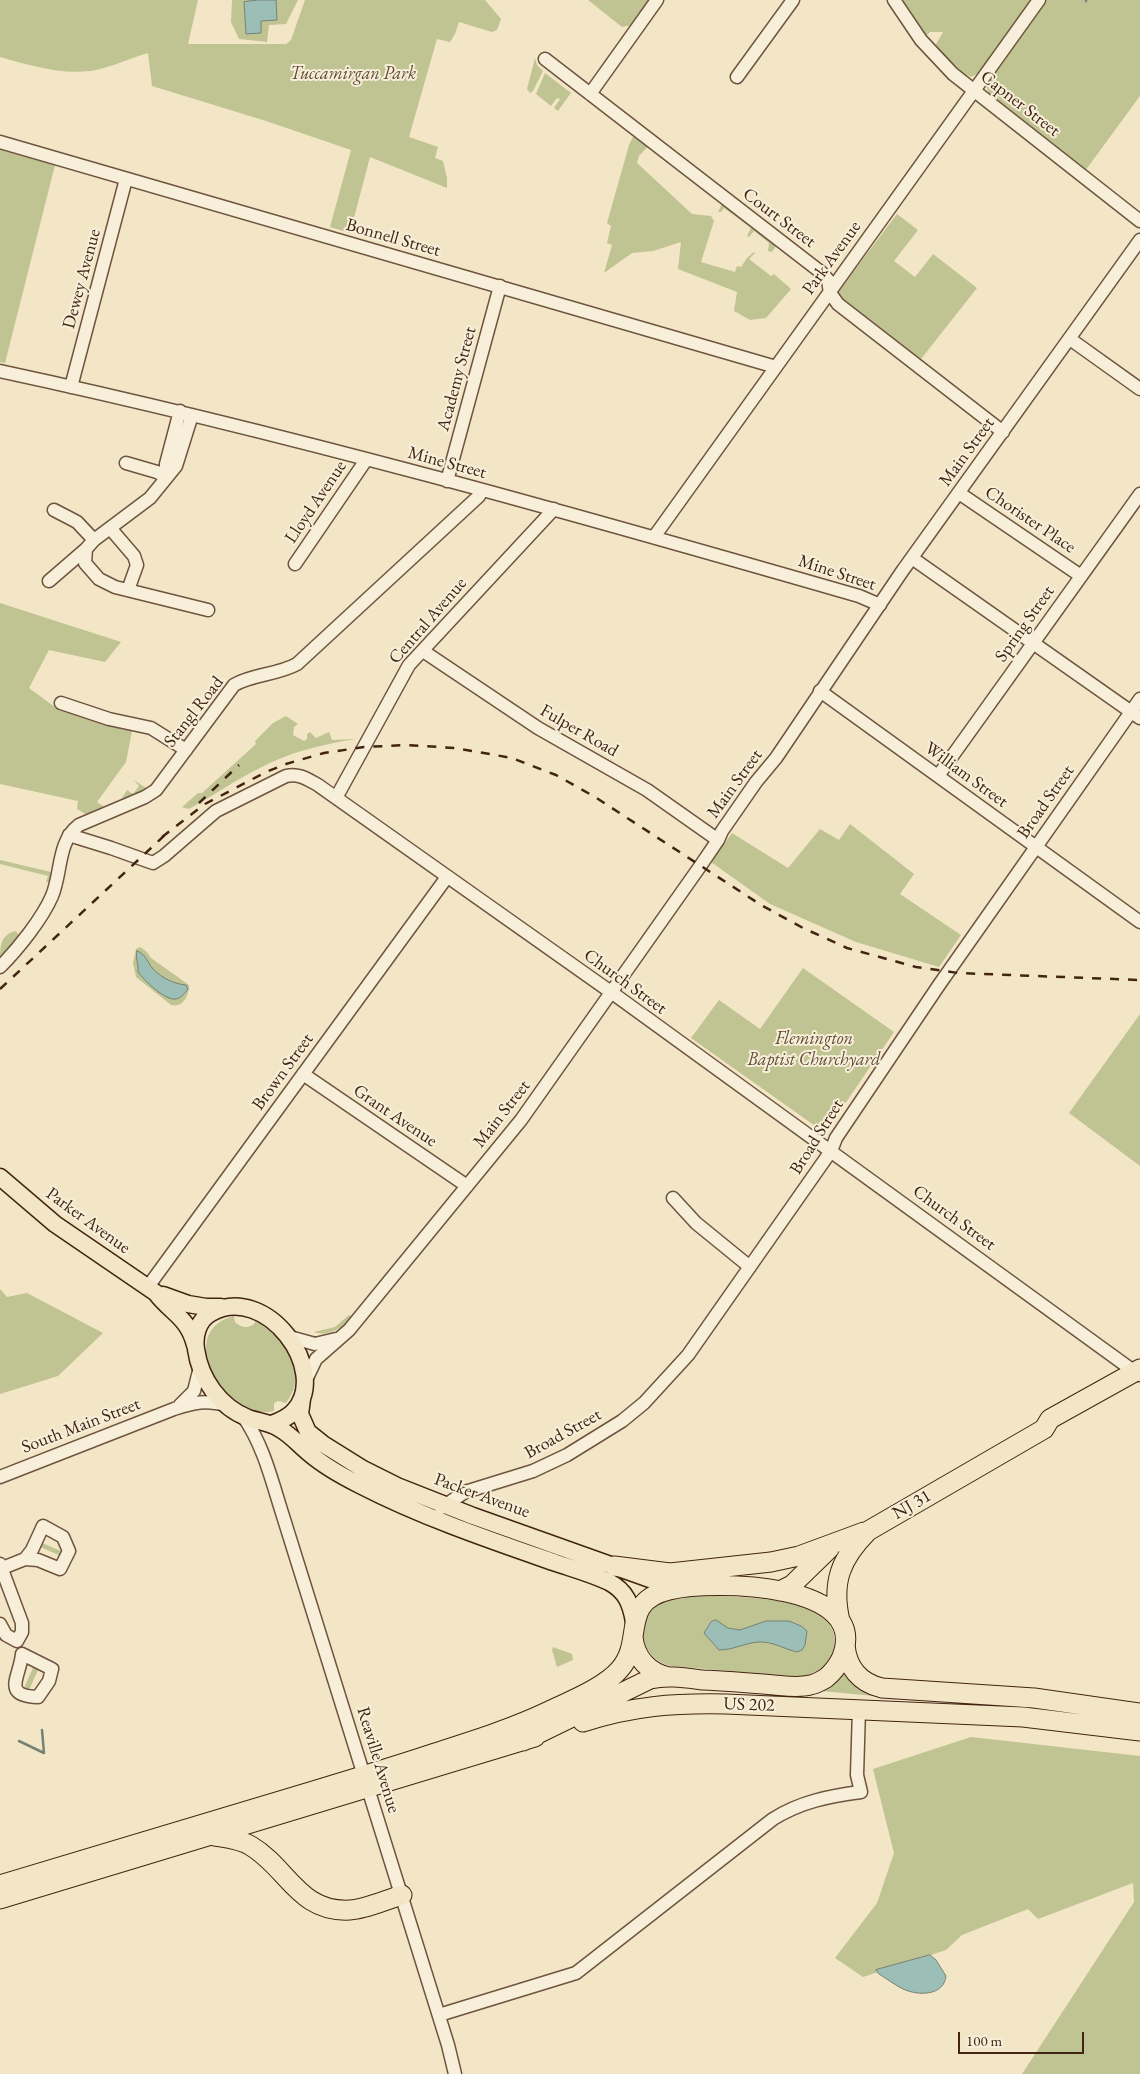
<!DOCTYPE html>
<style>
body{margin:0}
#map{position:relative;width:1140px;height:2074px;overflow:hidden;background:#f3e6c6;font-family:"EB Garamond",serif}
canvas{display:block}
.scale{position:absolute;left:958px;top:2032px;width:126px;height:22px;box-sizing:border-box;border:2px solid #412412;border-top:0;padding-left:6px;font-size:15px;line-height:18px;white-space:nowrap;color:#412412;-webkit-text-stroke:4px #f7efda;paint-order:stroke}
</style>
<div id="map">
<canvas width="1140" height="2074"></canvas>
<div class="scale">100 m</div>
</div>
<script>
const context = document.querySelector('canvas').getContext('2d');
context.lineJoin = 'round';
function fill(path, color) {
  context.fillStyle = color;
  context.fill(path, 'evenodd');
}
function trace(path, color, width, dash) {
  context.strokeStyle = color;
  context.lineWidth = width;
  context.lineCap = dash ? 'butt' : 'round';
  context.setLineDash(dash || []);
  context.stroke(path);
}
function label(font, color, halo, rows, align = 'center') {
  context.font = font + ' "EB Garamond",serif';
  context.lineWidth = 4;
  context.setLineDash([]);
  context.textBaseline = 'middle';
  context.strokeStyle = halo;
  context.fillStyle = color;
  for (const [text, x, y, turn = 0] of rows) {
    context.save();
    context.translate(x, y);
    context.rotate((+turn || 0) * Math.PI / 180);
    context.textAlign = isNaN(turn) ? turn : align;
    if (halo) context.strokeText(text, 0, 0);
    context.fillText(text, 0, 0);
    context.restore();
  }
}
const green = new Path2D(`
 M 0,0 L 198,0 L 188,44 L 286,44 L 291,40 L 305,0 L 485,0 L 501,19 L 497,30 L 492,32 L 459,22 L 455,34 L 450,42 L 437,39 L 409,137 L 438,147 L 435,158 L 443,161 L 447,178 L 447,188 L 370,157 L 350,233 L 330,227 L 351,150 L 266,121 L 152,86 L 148,53 C 133,57 119,64 104,68 C 71,78 31,66 0,57 Z
 M 232,0 L 298,0 L 286,24 L 269,25 L 267,42 L 239,39 L 231,22 Z
 M 588,0 L 649,0 L 632,25 L 622,27 Z
 M 901,0 L 1031,0 L 979,73 L 971,77 L 962,72 L 935,46 L 943,32 L 930,32 L 926,36 Z
 M 1047,0 L 1140,0 L 1140,96 L 1085,171 L 1056,150 L 1055,145 L 989,93 L 986,85 Z
 M 535,58 L 537,65 L 543,71 L 533,91 L 530,93 L 527,89 Z
 M 545,73 L 571,93 L 558,111 L 554,108 L 560,99 L 557,98 L 551,106 L 536,94 Z
 M 636,131 L 652,142 L 639,156 L 637,163 L 692,214 L 711,216 L 714,221 L 701,262 L 735,272 L 737,266 L 741,267 L 747,258 L 754,252 L 755,253 L 749,259 L 771,276 L 774,274 L 791,289 L 766,318 L 750,320 L 734,311 L 737,292 L 678,269 L 681,242 L 653,251 L 632,253 L 604,273 L 612,245 L 607,243 L 611,226 L 607,223 L 629,145 Z
 M 0,149 L 55,165 L 5,363 L 0,362 Z
 M 722,204 L 776,246 L 772,252 L 768,251 L 769,243 L 754,231 L 749,237 L 747,236 L 751,228 L 724,208 L 721,212 L 718,212 Z
 M 897,214 L 918,230 L 894,261 L 915,277 L 933,254 L 977,288 L 921,359 L 840,296 L 838,292 Z
 M 0,603 L 121,642 L 105,662 L 49,650 L 29,688 L 59,710 L 132,731 L 126,762 L 97,802 L 103,806 L 104,809 L 87,815 L 77,809 L 78,801 L 0,784 Z
 M 286,716 L 298,724 L 294,727 L 293,735 L 304,741 L 307,739 L 307,734 L 310,732 L 316,738 L 329,732 L 332,740 L 356,739 C 323,744 290,752 260,768 C 235,780 213,796 189,809 L 182,807 L 198,793 L 202,793 L 256,744 L 255,741 L 273,723 Z
 M 134,780 L 146,788 L 147,790 L 123,800 L 122,798 L 127,790 L 133,794 L 139,786 Z
 M 850,824 L 914,874 L 900,894 L 961,935 L 939,967 L 856,942 L 770,904 L 711,862 L 732,833 L 788,868 L 820,829 L 839,840 Z
 M 0,860 L 51,872 L 54,866 L 51,882 L 46,882 L 48,876 L 0,864 Z
 M 16,931 L 19,936 L 0,961 C 0,948 0,934 16,931 Z
 M 140,947 L 147,952 L 151,958 L 189,985 C 189,996 183,1008 171,1005 L 136,977 L 133,963 L 136,949 Z
 M 803,968 L 894,1032 L 825,1133 L 691,1038 L 719,1000 L 760,1029 Z
 M 1140,1014 L 1140,1166 L 1069,1113 Z
 M 0,1289 L 7,1297 L 27,1293 L 103,1333 L 58,1376 L 0,1394 Z
 M 349,1315 L 351,1316 C 345,1328 327,1337 314,1332 L 335,1327 Z
 M 234,1316 L 235,1322 C 241,1328 249,1329 255,1323 L 255,1320 C 282,1337 311,1372 286,1403 L 278,1401 L 274,1403 L 274,1411 C 228,1423 171,1332 234,1316 Z
 M 40,1542 L 63,1552 L 61,1556 L 38,1546 Z
 M 713,1596 C 744,1597 853,1597 832,1654 C 827,1668 814,1674 800,1677 L 671,1666 C 642,1660 631,1621 659,1604 C 674,1595 696,1597 713,1596 Z
 M 553,1647 L 572,1654 L 573,1660 L 557,1667 L 552,1650 Z
 M 33,1668 L 38,1670 L 29,1690 L 24,1688 Z
 M 843,1670 L 875,1694 L 874,1696 L 821,1691 Z
 M 971,1737 L 1140,1756 L 1140,2074 L 1022,2074 L 1134,1902 L 1133,1883 L 1038,1919 L 1028,1909 L 962,1935 L 946,1950 L 863,1977 L 835,1958 L 877,1903 L 894,1853 L 873,1769 Z`);
const water = new Path2D(`
 M 259,0 L 276,0 L 277,20 L 261,21 L 261,33 L 246,34 L 244,2 Z
 M 137,951 C 145,953 148,963 153,969 C 162,978 174,984 186,985 L 188,989 C 185,993 181,998 176,999 C 165,1001 144,980 138,972 C 139,964 135,959 137,951 Z
 M 716,1620 L 728,1628 L 740,1630 L 766,1621 L 789,1621 L 801,1626 L 807,1631 L 805,1645 L 802,1650 L 797,1652 C 784,1649 772,1641 758,1642 C 745,1643 733,1650 719,1650 L 704,1633 L 711,1622 Z
 M 930,1955 L 936,1960 L 946,1976 C 944,1996 918,1996 903,1989 C 895,1985 887,1979 879,1974 L 876,1970 Z`);
const stream = new Path2D(`
 M 1086,1 L 1086,0
 M 42,1730 L 44,1753
 M 19,1741 L 44,1753`);
const minor = new Path2D(`
 M 894,0 L 921,40 L 953,74 L 1140,221
 M 545,59 L 822,273 L 828,280 L 830,293 L 838,304 L 1003,432
 M 737,77 L 793,0
 M 590,94 L 657,0
 M 0,142 L 776,367
 M 1070,339 L 1140,389
 M 0,371 C 289,433 574,514 859,596 L 880,605
 M 71,387 L 126,179
 M 192,415 L 176,466 L 150,498 L 94,540 L 86,549 L 85,563 L 99,579 L 115,587 L 208,610
 M 126,463 L 157,472 L 166,477
 M 166,477 L 166,464 L 180,411
 M 447,481 L 500,286
 M 959,493 L 1081,576
 M 54,510 L 77,522 L 94,540
 M 110,528 L 134,556 L 137,565 L 128,590
 M 654,537 L 1039,0
 M 912,558 L 1140,718
 M 295,564 L 366,460
 M 49,581 L 86,549
 M 423,651 L 538,728 L 647,790 L 718,840
 M 820,691 L 1140,922
 M 61,703 L 109,719 L 151,728 L 186,750
 M 938,776 L 1140,494
 M 336,798 L 409,665 L 554,509
 M 69,835 L 111,848 L 153,863 L 164,856 L 216,811 L 286,776 C 299,773 307,779 318,785 L 618,997 L 1139,1375
 M 0,967 C 18,949 42,919 52,896 C 62,872 57,842 79,825 L 145,797 L 156,790 L 234,685 C 253,674 277,675 297,664 L 479,496 L 481,490
 M 303,1074 L 467,1186
 M 673,1198 L 696,1223 L 750,1267
 M 147,1288 L 447,877
 M 286,1336 L 315,1344 L 336,1339
 M 305,1382 L 316,1359 L 349,1330 L 521,1120 L 701,865 L 718,840 L 722,831 L 756,782 L 776,758 L 903,570 L 1140,240
 M 180,1405 L 194,1391 L 200,1367
 M 243,1416 C 264,1446 272,1482 283,1516 L 448,2045 L 455,2074
 M 0,1477 L 174,1409 C 195,1402 205,1400 227,1405
 M 441,1508 L 465,1492 L 533,1471 L 567,1455 L 622,1421 L 644,1403 L 688,1355 L 831,1151 L 836,1138 L 939,985 L 1140,699
 M 43,1526 L 63,1537 L 69,1551 L 60,1569 L 38,1560 L 25,1559 L 32,1550 Z
 M 0,1564 L 22,1623 L 22,1632 L 17,1641
 M 0,1569 L 25,1559
 M 0,1624 L 6,1635 L 17,1641
 M 22,1654 L 52,1669 L 49,1681 L 38,1697 C 1,1696 20,1677 22,1654 Z
 M 439,2015 L 576,1973 L 773,1819 C 800,1802 829,1796 861,1792 L 857,1775 L 859,1709`);
const major = new Path2D(`
 M 0,1177 L 55,1224 L 156,1293 C 171,1313 188,1317 195,1345
 M 163,1295 L 188,1304 L 206,1307 L 221,1307
 M 302,1399 L 300,1414 L 308,1432 L 323,1444 L 363,1469 L 397,1486 L 473,1516 L 661,1583 L 683,1587
 M 272,1424 C 280,1421 288,1418 294,1411 C 331,1371 266,1282 211,1313 C 198,1320 194,1336 196,1349 C 200,1379 220,1407 248,1418 C 259,1422 270,1422 280,1429 C 291,1435 299,1445 309,1453 C 324,1466 342,1476 360,1485 C 422,1517 490,1540 556,1563 C 574,1569 592,1574 609,1582 C 626,1591 631,1604 634,1622`);
const highway = new Path2D(`
 M 614,1566 L 670,1573 L 771,1562 L 799,1556 L 864,1532
 M 780,1591 L 792,1585 L 829,1549
 M 840,1621 C 831,1582 841,1558 868,1531 L 1044,1429 L 1050,1419 L 1140,1369
 M 633,1637 C 635,1658 649,1673 669,1677
 M 845,1645 C 847,1667 860,1683 882,1688 L 1034,1698 L 1140,1713
 M 583,1722 C 633,1706 673,1703 726,1704 L 1023,1717 L 1140,1731
 M 214,1836 C 226,1838 240,1839 251,1846 C 288,1868 299,1913 350,1910 C 367,1909 385,1900 402,1895
 M 0,1885 C 105,1854 209,1822 313,1791 C 353,1779 393,1767 432,1754 C 472,1741 511,1729 549,1711 C 570,1701 605,1687 620,1669 C 645,1640 619,1602 669,1590 C 711,1580 875,1581 841,1659 C 837,1667 832,1673 826,1678 C 821,1681 816,1684 810,1685 C 799,1688 786,1686 774,1685 C 751,1683 727,1681 703,1680 C 686,1678 668,1675 650,1679 L 523,1741
 M 0,1899 L 535,1737`);
const rail = new Path2D(`
 M 199,803 L 239,765
 M 162,837 L 205,804 L 266,772 L 286,764 L 324,753 L 364,747 L 406,745 L 455,748 L 512,758 L 556,775 L 595,797 L 761,905 L 803,928 L 847,948 L 916,967 L 958,973 L 1140,980
 M 0,989 L 166,834`);
const parkNames = [
 ["Tuccamirgan Park",353,74],
 ["Flemington",814,1039],
 ["Baptist Churchyard",814,1060]
];
const streetNames = [
 ["Capner Street",1020,104,38],
 ["Court Street",779,218,37],
 ["Bonnell Street",393,238,16],
 ["Park Avenue",832,258,-54],
 ["Dewey Avenue",82,279,-75],
 ["Academy Street",457,379,-75],
 ["Main Street",967,452,-54],
 ["Mine Street",447,463,15],
 ["Lloyd Avenue",316,502,-56],
 ["Chorister Place",1030,520,34],
 ["Mine Street",837,573,18],
 ["Central Avenue",428,621,-49],
 ["Spring Street",1025,624,-55],
 ["Stangl Road",194,712,-52],
 ["Fulper Road",579,731,30],
 ["William Street",966,775,36],
 ["Main Street",735,784,-54],
 ["Broad Street",1046,802,-55],
 ["Church Street",625,982,36],
 ["Brown Street",283,1072,-54],
 ["Main Street",502,1114,-52],
 ["Grant Avenue",395,1116,34],
 ["Broad Street",817,1137,-58],
 ["Church Street",954,1218,36],
 ["Parker Avenue",88,1221,36],
 ["South Main Street",81,1426,-21],
 ["Broad Street",563,1434,-29],
 ["Packer Avenue",482,1496,20],
 ["NJ 31",912,1505,-30],
 ["US 202",749,1705,2],
 ["Reaville Avenue",378,1760,73]
];
fill(green, '#c0c392');
fill(water, '#9bbfb6');
trace(water, '#778174', 1);
trace(stream, '#778174', 2.5);
trace(minor, '#6e543f', 15);
trace(major, '#412412', 19);
trace(highway, '#412412', 21);
trace(minor, '#f7efda', 12);
trace(major, '#f3e6c6', 16);
trace(highway, '#f3e6c6', 19);
trace(rail, '#412412', 2.5, [9, 9]);
label('italic 18px', '#614c32', '#f7efda', parkNames);
label('18px', '#412412', '#f7efda', streetNames);
</script>
